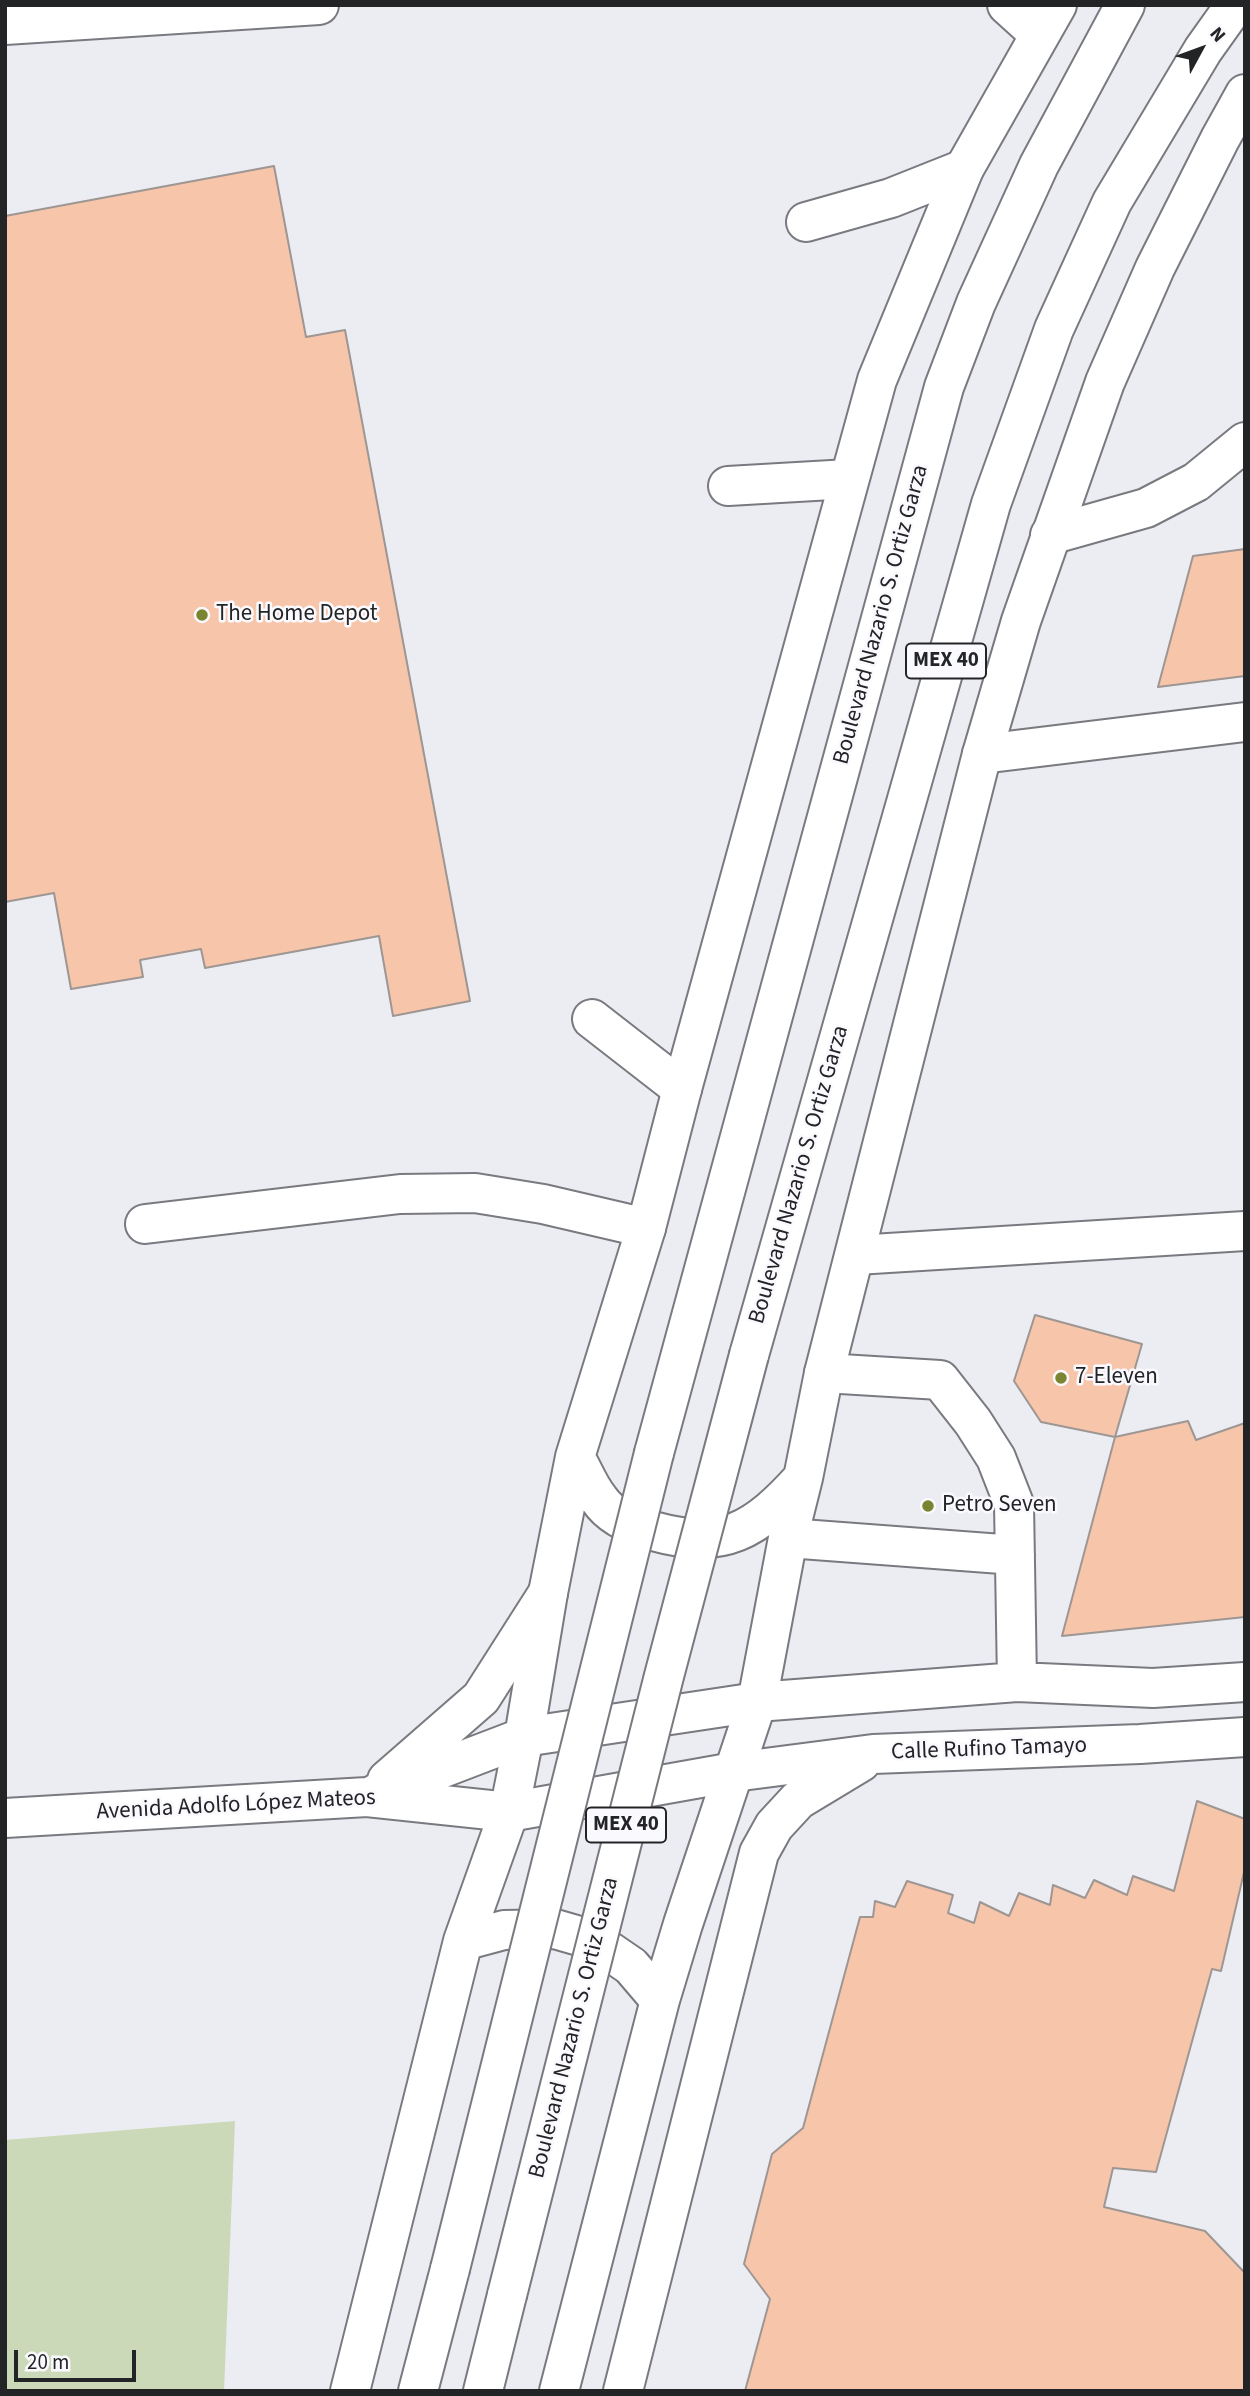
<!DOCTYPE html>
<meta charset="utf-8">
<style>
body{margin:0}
#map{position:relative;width:1250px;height:2396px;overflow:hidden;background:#ecedf3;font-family:"Source Sans 3",sans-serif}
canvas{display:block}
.frame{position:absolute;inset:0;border:7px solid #232426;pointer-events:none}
.north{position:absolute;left:1166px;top:14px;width:70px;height:70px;-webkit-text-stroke:5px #fafafe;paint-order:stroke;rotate:49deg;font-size:19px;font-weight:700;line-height:28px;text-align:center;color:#232426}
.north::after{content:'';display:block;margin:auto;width:24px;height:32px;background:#232426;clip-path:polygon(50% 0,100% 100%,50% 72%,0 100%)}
.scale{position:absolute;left:14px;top:2350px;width:122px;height:32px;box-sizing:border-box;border:4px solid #232426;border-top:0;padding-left:9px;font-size:21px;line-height:24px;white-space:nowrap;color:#232426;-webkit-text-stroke:5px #fafafe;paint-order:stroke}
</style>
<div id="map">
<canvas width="1250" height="2396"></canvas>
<div class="frame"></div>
<div class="north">N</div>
<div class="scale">20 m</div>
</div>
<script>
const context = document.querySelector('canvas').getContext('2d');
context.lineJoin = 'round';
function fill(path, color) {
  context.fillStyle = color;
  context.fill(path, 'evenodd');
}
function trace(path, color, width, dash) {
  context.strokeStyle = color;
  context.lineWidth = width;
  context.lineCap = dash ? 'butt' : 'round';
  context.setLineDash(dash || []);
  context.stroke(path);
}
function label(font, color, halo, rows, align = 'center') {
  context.font = font + ' "Source Sans 3",sans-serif';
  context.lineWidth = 5;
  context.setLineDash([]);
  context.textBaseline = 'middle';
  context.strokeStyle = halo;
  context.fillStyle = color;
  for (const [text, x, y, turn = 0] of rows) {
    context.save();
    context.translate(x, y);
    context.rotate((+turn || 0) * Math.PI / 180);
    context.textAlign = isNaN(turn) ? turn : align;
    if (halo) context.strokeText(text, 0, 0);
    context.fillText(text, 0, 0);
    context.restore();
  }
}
const green = new Path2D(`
 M 235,2121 L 224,2391 L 5,2391 L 5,2140 Z`);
const building = new Path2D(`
 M 274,166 L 306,337 L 345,330 L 470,1001 L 393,1016 L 379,936 L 205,968 L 201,949 L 140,960 L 143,977 L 71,989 L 54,893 L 5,902 L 5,216 Z
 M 1245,549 L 1245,676 L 1158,687 L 1193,556 Z
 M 1035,1315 L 1142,1344 L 1115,1437 L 1041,1422 L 1014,1381 Z
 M 1188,1421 L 1196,1440 L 1245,1423 L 1245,1617 L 1062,1636 L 1115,1437 Z
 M 1197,1801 L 1245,1819 L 1245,1868 L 1221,1971 L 1212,1969 L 1156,2172 L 1113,2168 L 1104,2207 L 1205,2231 L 1245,2273 L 1245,2391 L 745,2391 L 770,2299 L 744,2264 L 772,2154 L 803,2128 L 860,1917 L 873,1917 L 875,1901 L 895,1907 L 907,1881 L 953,1895 L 948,1913 L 974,1923 L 980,1902 L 1009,1916 L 1019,1893 L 1050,1905 L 1053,1885 L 1085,1898 L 1094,1880 L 1127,1895 L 1133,1876 L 1174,1891 Z`);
const minor = new Path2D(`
 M 1007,5 L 1039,34
 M 5,25 L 319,5
 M 806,222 L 891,198 L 964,169
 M 728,486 L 849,479
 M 1050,535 L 1146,508 L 1196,482 L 1245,442
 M 982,754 L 1245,722
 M 592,1019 L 682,1089
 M 145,1224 L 400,1194 L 475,1193 L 543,1204 L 646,1228
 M 856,1255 L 1245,1231
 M 824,1373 L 940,1380 L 973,1422 L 996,1458 L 1014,1504 L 1017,1682
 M 788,1538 L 1015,1555
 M 387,1780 L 481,1698 L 548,1593
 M 375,1794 L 524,1737 L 757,1702 L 1017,1682 L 1153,1688 L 1245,1682
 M 5,1818 L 367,1797 L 509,1812 L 734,1772 L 873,1754 L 1140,1744 L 1245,1737
 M 623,2391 L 759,1853 L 774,1826 L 798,1800 L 861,1762`);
const highway = new Path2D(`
 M 749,1355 L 991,504 L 1054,329 L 1112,202 L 1203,50 L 1235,5
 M 654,1453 L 944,387 L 976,303 L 1039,165 L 1125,5
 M 575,1457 C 583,1470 589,1487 599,1499 C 611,1517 633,1526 653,1531 C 724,1551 756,1530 803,1478
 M 463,1941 L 504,1930 L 555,1929 L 593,1940 L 631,1966 L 660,2000
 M 350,2391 L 463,1941 L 509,1812 L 524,1737 L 548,1593 L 575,1457 L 646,1228 L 682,1089 L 877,380 L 964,169 L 1057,5
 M 418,2391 L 450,2269
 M 483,2391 L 507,2295
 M 559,2391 L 660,2000 L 683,1924 L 757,1702 L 788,1538 L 803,1478 L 824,1373 L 982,754 L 1021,621 L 1105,382 L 1155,268 L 1220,139 L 1245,94`);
const highwayBridge = new Path2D(`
 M 450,2269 L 654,1453
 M 507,2295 L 664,1676 L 749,1355`);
const markers = [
 [202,615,7,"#7b8431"],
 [1061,1378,7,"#7b8431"],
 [928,1506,7,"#7b8431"]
];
const shields = [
 [946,661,80],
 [626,1825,80]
];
const shieldNames = [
 ["MEX 40",946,661],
 ["MEX 40",626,1825]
];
const poiNames = [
 ["The Home Depot",216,615],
 ["7-Eleven",1075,1378],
 ["Petro Seven",942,1506]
];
const streetNames = [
 ["Boulevard Nazario S. Ortiz Garza",882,615,-75],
 ["Boulevard Nazario S. Ortiz Garza",800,1175,-74],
 ["Calle Rufino Tamayo",989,1750,-2],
 ["Avenida Adolfo López Mateos",236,1806,-3],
 ["Boulevard Nazario S. Ortiz Garza",575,2028,-76]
];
fill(green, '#cbd9b9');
fill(building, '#f7c5aa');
trace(building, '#9d9693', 2);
trace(minor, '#797a80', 42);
trace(highway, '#797a80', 42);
trace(minor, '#fff', 38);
trace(highway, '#fff', 38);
trace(highwayBridge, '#797a80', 42, []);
trace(highwayBridge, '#fff', 38);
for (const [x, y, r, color] of markers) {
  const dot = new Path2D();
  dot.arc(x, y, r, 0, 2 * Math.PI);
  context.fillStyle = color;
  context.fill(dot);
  trace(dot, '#fafafe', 2.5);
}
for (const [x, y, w] of shields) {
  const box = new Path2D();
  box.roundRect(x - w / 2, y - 17.5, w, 35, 5);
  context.fillStyle = '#fafafe';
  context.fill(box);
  trace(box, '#232426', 2);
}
label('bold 21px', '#232426', null, shieldNames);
label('23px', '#232426', '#fafafe', poiNames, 'left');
label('23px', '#232426', '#fafafe', streetNames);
</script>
